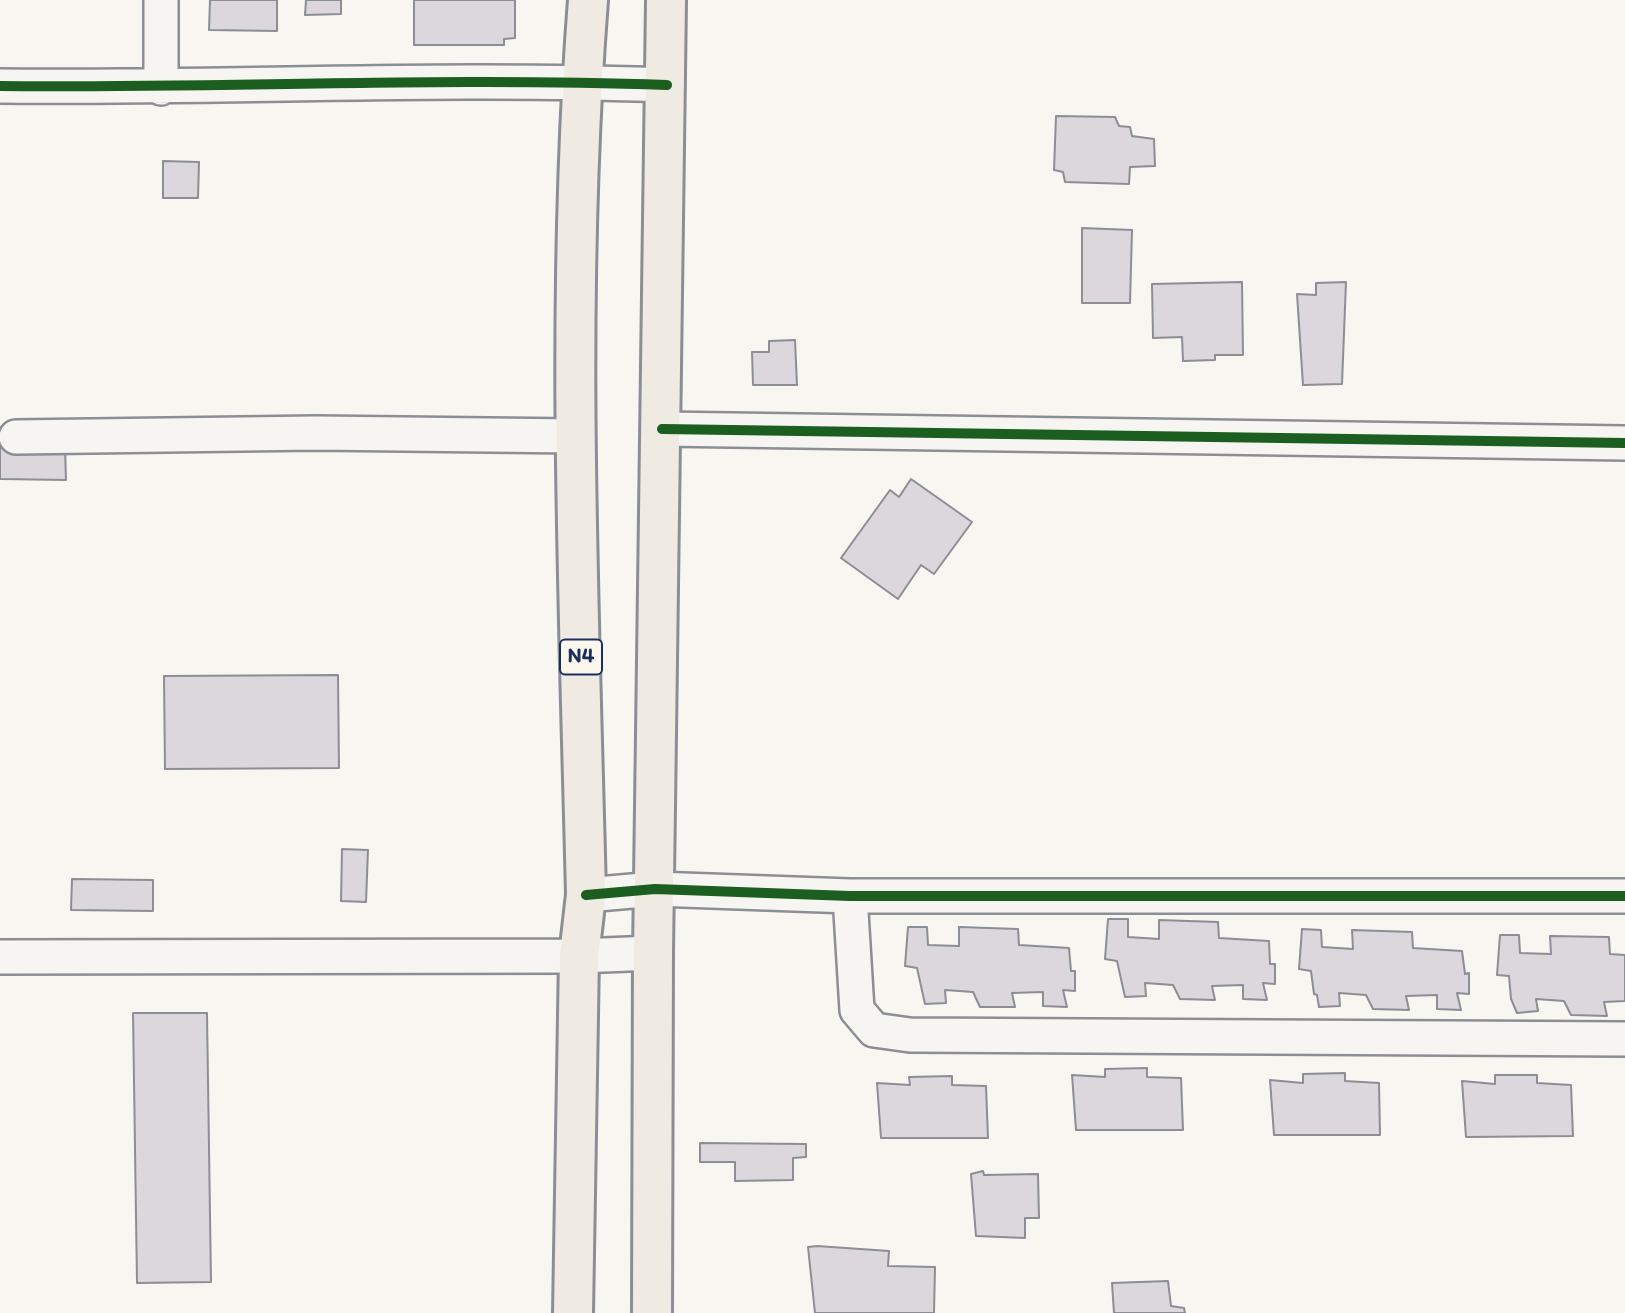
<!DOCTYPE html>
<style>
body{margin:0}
canvas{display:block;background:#f8f6f0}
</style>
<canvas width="1625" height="1313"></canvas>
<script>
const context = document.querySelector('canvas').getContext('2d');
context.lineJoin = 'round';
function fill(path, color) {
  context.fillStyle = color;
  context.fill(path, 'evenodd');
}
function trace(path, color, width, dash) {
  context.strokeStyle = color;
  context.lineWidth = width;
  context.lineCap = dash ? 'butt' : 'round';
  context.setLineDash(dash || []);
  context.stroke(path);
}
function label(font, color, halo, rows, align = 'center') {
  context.font = font + ' Itim,sans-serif';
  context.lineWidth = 5;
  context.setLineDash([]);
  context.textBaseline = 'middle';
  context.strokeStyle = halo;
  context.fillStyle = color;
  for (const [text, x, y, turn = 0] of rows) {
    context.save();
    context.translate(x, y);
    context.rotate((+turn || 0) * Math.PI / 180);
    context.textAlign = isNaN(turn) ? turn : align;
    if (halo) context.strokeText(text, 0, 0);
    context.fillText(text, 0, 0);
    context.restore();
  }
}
const building = new Path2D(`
 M 210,0 L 277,0 L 277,31 L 209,30 Z
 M 306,0 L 341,0 L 341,14 L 305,15 Z
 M 414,0 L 515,0 L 515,38 L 504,39 L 504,45 L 414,45 Z
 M 1056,116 L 1115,117 L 1119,126 L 1130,127 L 1132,136 L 1154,139 L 1155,166 L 1130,167 L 1129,184 L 1065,182 L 1063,172 L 1054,170 Z
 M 163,161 L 199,162 L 198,198 L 163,198 Z
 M 1082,228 L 1132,230 L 1130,303 L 1082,303 Z
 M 1242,282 L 1243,355 L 1215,355 L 1215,360 L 1183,361 L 1182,337 L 1153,338 L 1152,284 Z
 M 1346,282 L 1342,384 L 1303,385 L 1297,294 L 1316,295 L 1316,283 Z
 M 795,340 L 797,385 L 753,385 L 752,352 L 769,352 L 769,341 Z
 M 65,446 L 66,480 L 0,479 L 0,447 Z
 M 911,479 L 972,522 L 934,574 L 921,565 L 898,599 L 841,558 L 890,490 L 899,497 Z
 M 338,675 L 339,768 L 165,769 L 164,676 Z
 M 342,849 L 368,850 L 366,902 L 341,901 Z
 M 72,879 L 153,880 L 153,911 L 71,910 Z
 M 1108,919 L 1128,919 L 1128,937 L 1159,939 L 1159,920 L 1218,922 L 1219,938 L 1269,941 L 1270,964 L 1275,964 L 1275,984 L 1263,983 L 1267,1000 L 1243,999 L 1243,985 L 1212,986 L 1215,1000 L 1180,999 L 1173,985 L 1145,983 L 1146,996 L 1125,997 L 1117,961 L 1105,959 Z
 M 908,927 L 927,927 L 928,945 L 959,946 L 959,927 L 1018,929 L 1019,945 L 1069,948 L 1071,971 L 1075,971 L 1075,991 L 1063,990 L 1067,1007 L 1043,1006 L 1043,992 L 1012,993 L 1015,1007 L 980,1007 L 973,992 L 945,990 L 946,1003 L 925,1004 L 917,968 L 905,966 Z
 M 1302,929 L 1321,930 L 1322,947 L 1353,949 L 1352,930 L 1412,932 L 1413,948 L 1462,951 L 1465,974 L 1469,973 L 1469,994 L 1457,993 L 1461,1010 L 1437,1009 L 1437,995 L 1406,996 L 1409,1010 L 1373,1009 L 1366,995 L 1339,993 L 1340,1006 L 1319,1007 L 1317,995 L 1314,994 L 1311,971 L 1299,969 Z
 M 1500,935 L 1519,935 L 1520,953 L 1551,954 L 1550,936 L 1609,937 L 1610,954 L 1625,955 L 1625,1001 L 1604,1002 L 1607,1016 L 1571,1015 L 1564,1001 L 1536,999 L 1538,1011 L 1517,1013 L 1511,999 L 1509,976 L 1497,975 Z
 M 133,1013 L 207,1013 L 211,1282 L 137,1283 Z
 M 1147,1068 L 1147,1077 L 1181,1078 L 1183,1130 L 1076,1130 L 1072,1075 L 1105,1077 L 1105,1069 Z
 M 1345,1073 L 1345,1081 L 1379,1083 L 1380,1135 L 1274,1135 L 1270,1080 L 1303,1083 L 1303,1074 Z
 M 1495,1075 L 1537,1075 L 1537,1083 L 1571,1085 L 1573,1136 L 1466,1137 L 1462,1081 L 1495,1084 Z
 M 952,1076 L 952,1085 L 986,1086 L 988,1138 L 881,1138 L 877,1083 L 910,1085 L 909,1077 Z
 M 700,1143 L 806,1144 L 806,1157 L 793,1158 L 793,1180 L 735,1181 L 735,1162 L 700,1162 Z
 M 983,1171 L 984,1175 L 1038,1174 L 1039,1218 L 1025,1218 L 1025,1238 L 976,1236 L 971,1174 Z
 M 817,1246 L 889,1251 L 888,1266 L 935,1267 L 934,1313 L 815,1313 L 808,1247 Z
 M 1168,1281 L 1171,1306 L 1184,1308 L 1185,1313 L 1114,1313 L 1112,1283 Z`);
const minor = new Path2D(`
 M 0,86 C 222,88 445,77 667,85
 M 161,88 L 161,0
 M 662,429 L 1625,443
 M 16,437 L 316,433 L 576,436
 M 586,895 L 655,889 L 850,896 L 1625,896
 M 850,896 L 857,1010 L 874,1030 L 910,1035 L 1625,1039
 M 0,957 L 579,956 L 653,953`);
const highway = new Path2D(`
 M 573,1313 L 579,956 L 586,895 C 579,598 565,297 588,0
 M 652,1313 L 653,953 L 666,0`);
const cycleway = new Path2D(`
 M 0,86 C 222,88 445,77 667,85
 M 662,429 L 1625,443
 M 586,895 L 655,889 L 850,896 L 1625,896`);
const shields = [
 [581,657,42]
];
const shieldNames = [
 ["N4",581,657]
];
fill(building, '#dbd7dd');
trace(building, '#8b8e94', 2);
trace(minor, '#8b8e94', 38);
trace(highway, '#8b8e94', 44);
trace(minor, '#f6f5f1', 33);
trace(highway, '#f0ebe2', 38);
trace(cycleway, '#1b5e20', 10);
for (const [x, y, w] of shields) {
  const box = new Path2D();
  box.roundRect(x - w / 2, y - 17.5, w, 35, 5);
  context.fillStyle = '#fbf7ec';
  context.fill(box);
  trace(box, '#1b2f5e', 2);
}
label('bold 21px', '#1b2f5e', null, shieldNames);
</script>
